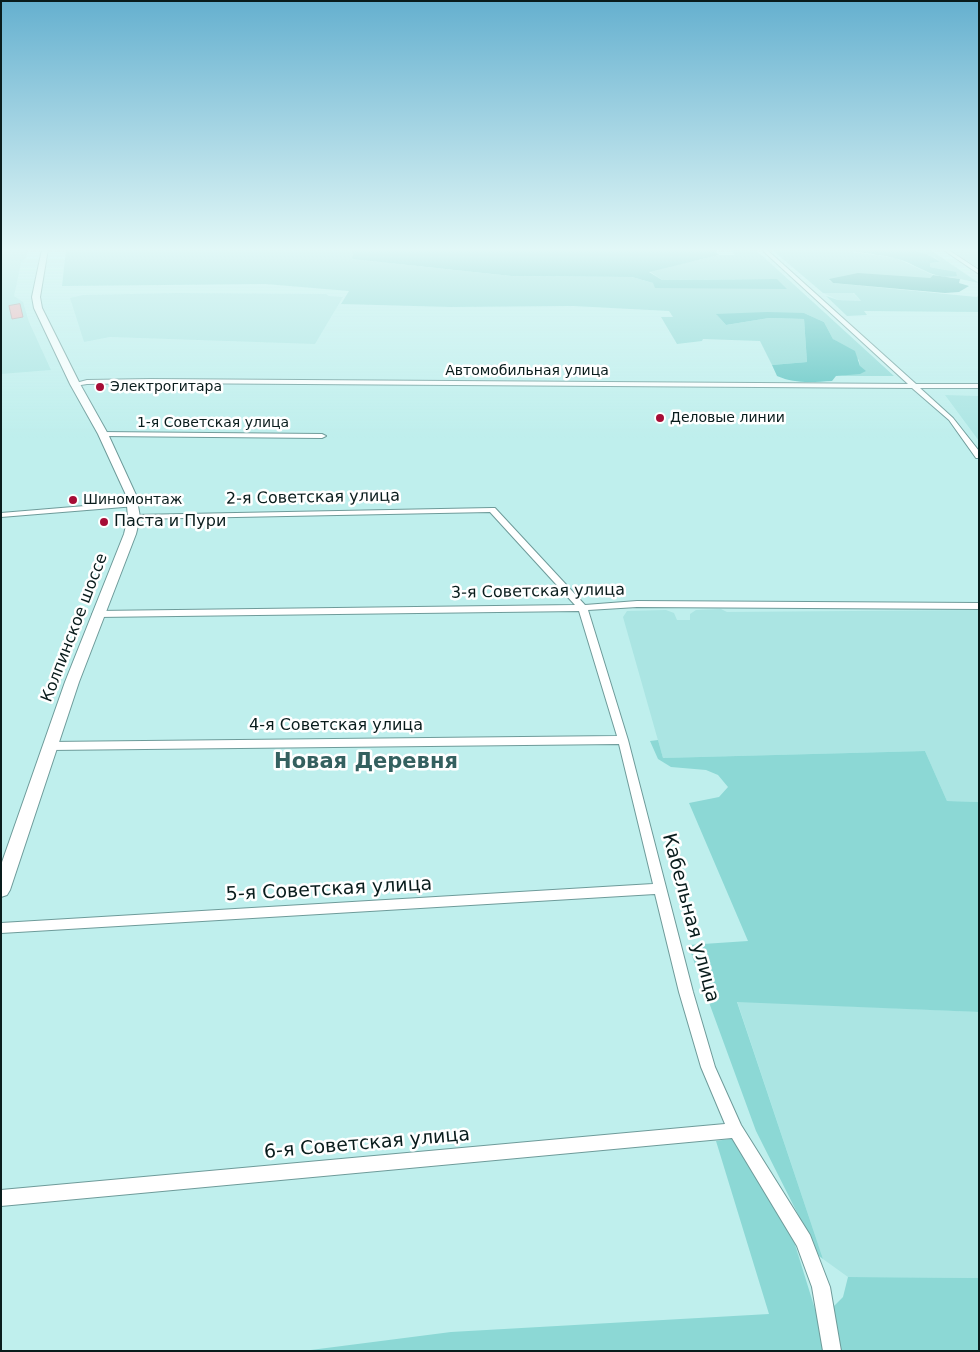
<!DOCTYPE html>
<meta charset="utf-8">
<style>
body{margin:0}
#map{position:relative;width:980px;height:1352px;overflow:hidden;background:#bfefed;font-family:"DejaVu Sans",sans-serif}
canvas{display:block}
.frame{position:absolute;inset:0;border:2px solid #091c1c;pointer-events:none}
</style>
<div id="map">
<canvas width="980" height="1352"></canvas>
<div class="frame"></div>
</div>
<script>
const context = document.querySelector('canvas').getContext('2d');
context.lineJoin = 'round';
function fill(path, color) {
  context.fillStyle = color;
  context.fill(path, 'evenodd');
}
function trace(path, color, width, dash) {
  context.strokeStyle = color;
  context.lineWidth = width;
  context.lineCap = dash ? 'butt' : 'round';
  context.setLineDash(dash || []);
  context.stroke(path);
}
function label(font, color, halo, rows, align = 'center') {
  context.font = font + ' "DejaVu Sans",sans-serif';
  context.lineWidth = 5;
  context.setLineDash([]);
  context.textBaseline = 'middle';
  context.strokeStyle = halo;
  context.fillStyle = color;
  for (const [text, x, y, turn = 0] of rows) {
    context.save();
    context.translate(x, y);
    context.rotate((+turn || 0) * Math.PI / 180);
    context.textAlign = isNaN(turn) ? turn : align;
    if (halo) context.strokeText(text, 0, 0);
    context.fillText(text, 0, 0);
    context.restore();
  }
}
const built = new Path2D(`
 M 1,249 L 28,249 L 26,258 L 21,263 L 14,296 L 23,302 L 29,322 L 51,370 L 1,374 Z
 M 948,249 L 979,249 L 979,268 Z
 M 852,292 L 861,301 L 838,300 L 823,293 Z
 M 176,293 L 326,294 L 329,296 L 343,297 L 315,344 L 110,337 L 84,342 L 70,298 L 83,295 Z
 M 945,395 L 979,396 L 979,441 Z
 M 721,609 L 727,612 L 979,610 L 979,802 L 947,801 L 925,751 L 663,758 L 623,617 L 627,611 L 666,610 L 674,613 L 677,620 L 690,620 L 690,614 L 696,610 Z
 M 737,1001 L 979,1012 L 979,1278 L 848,1277 L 823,1259 Z`);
const green = new Path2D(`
 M 66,249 L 353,249 L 352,259 L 511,276 L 632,277 L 653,283 L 777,279 L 662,280 L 649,271 L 719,255 L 735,255 L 729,249 L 755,249 L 894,376 L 836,376 L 845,375 L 860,366 L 859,360 L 833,339 L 824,322 L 804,313 L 717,315 L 726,325 L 769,318 L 804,319 L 807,362 L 772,365 L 760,341 L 703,339 L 702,341 L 677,344 L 661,317 L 673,317 L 669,311 L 573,306 L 451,307 L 341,304 L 349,291 L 265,284 L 62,286 Z
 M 771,249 L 832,249 L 896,258 L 933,275 L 930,278 L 829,280 L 833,283 L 977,297 L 979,294 L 979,312 L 864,311 L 867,315 L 847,316 L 826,296 L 838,300 L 861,301 L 854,293 L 823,293 Z
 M 906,249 L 929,249 L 979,283 L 950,277 L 956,276 L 946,270 L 930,267 L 929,263 L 940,262 L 934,257 Z
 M 658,740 L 663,758 L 925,751 L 947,801 L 979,802 L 979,1012 L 737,1002 L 823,1259 L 819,1256 L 756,1131 L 688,945 L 748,941 L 689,803 L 719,797 L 728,787 L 718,775 L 706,770 L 671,767 L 658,759 L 650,741 Z
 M 736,1138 L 793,1238 L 823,1335 L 825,1351 L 303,1351 L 451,1332 L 769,1314 L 716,1141 Z
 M 848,1277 L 979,1278 L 979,1351 L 840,1351 L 833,1307 L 843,1297 Z`);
const forest = new Path2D(`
 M 353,249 L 723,249 L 715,251 L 719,255 L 649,272 L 662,280 L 777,279 L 787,289 L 655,288 L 653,283 L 632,277 L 511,276 L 352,259 Z
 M 832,249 C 864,249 915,242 940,262 L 930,263 L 930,267 L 956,272 L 957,276 C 932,281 917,263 894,258 C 874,253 853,252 832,249 Z
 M 767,312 L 804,313 L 824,322 L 833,339 L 855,351 L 860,366 L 866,371 L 860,374 L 836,376 L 832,381 C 813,382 795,384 777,376 L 772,365 L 807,362 L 804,319 L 769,318 L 726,325 L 716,314 Z`);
const water = new Path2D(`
 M 858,273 L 930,278 L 933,275 L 960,279 L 959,283 L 969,286 L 959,292 L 945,293 L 833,283 L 829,279 Z`);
const building = new Path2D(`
 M 20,304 L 23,317 L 12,319 L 9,306 Z`);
const minor = new Path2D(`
 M 761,249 L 766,249 L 916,384 L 979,384 L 979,388 L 920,388 L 953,418 L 979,451 L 979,458 L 976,458 L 949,420 L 912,388 L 150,383 L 87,384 L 75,386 L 72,384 L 87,380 L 150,379 L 908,384 Z
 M 942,249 L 947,249 L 979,270 L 979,274 Z
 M 100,432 L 322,434 L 326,436 L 322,438 L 103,436 L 100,436 Z
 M 133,502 L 137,504 L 136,506 L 1,517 L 1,513 Z
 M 492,508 L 495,508 L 585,605 L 637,601 L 979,603 L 979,609 L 637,607 L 588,610 L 628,740 L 693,992 L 715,1067 L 741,1125 L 810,1235 L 830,1287 L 841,1351 L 823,1351 L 812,1287 L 797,1246 L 732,1138 L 1,1206 L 1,1190 L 725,1124 L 701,1067 L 679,992 L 655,894 L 1,933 L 1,923 L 653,884 L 619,744 L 50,750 L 46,749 L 45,746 L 46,743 L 50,742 L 617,736 L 579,611 L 97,617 L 92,614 L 97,611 L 575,605 L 490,512 L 134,519 L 130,517 L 134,515 Z`);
const secondary = new Path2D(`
 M 42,249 L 48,249 L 40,297 L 42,308 L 80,384 L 108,434 L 136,495 L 140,517 L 136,534 L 79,682 L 10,890 L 7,895 L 1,897 L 1,865 L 65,682 L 124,534 L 128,517 L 126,495 L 98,434 L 70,384 L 34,308 L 32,297 Z`);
const markers = [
 [100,387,5,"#a60d36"],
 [660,418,5,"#a60d36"],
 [73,500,5,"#a60d36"],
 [104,522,5,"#a60d36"]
];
const farStreetnames = [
 ["Автомобильная улица",527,371],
 ["1-я Советская улица",213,423]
];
const farPoinames = [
 ["Электрогитара",110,387],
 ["Деловые линии",670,418],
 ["Шиномонтаж",83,500]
];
const streetNames = [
 ["2-я Советская улица",313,498,-1],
 ["3-я Советская улица",538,592,-1],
 ["Колпинское шоссе",75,628,-69],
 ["4-я Советская улица",336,726]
];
const poiNames = [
 ["Паста и Пури",114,522]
];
const nearStreetnames = [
 ["5-я Советская улица",329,890,-3],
 ["Кабельная улица",690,918,75],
 ["6-я Советская улица",367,1144,-5]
];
const districtNames = [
 ["Новая Деревня",366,763]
];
fill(built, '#abe5e3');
fill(green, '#8cd8d5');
fill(forest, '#5ac2c0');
fill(water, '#40aba9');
fill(building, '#faa8ad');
trace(building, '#bc9395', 1);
trace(minor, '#6e9b9a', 2);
trace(secondary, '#6e9b9a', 2);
fill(minor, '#fff');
fill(secondary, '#fff');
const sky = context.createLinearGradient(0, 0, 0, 438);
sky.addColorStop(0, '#65b0cf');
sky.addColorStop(0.57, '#e2f8f7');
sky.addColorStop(1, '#e2f8f700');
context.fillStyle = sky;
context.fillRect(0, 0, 980, 438);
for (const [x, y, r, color] of markers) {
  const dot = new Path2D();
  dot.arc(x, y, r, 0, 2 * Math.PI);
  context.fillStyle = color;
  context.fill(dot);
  trace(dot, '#fff', 2);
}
label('14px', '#091c1c', '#fff', farStreetnames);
label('14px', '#091c1c', '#fff', farPoinames, 'left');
label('16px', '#091c1c', '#fff', streetNames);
label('16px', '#091c1c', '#fff', poiNames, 'left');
label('19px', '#091c1c', '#fff', nearStreetnames);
label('bold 21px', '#34605f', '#fff', districtNames);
</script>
